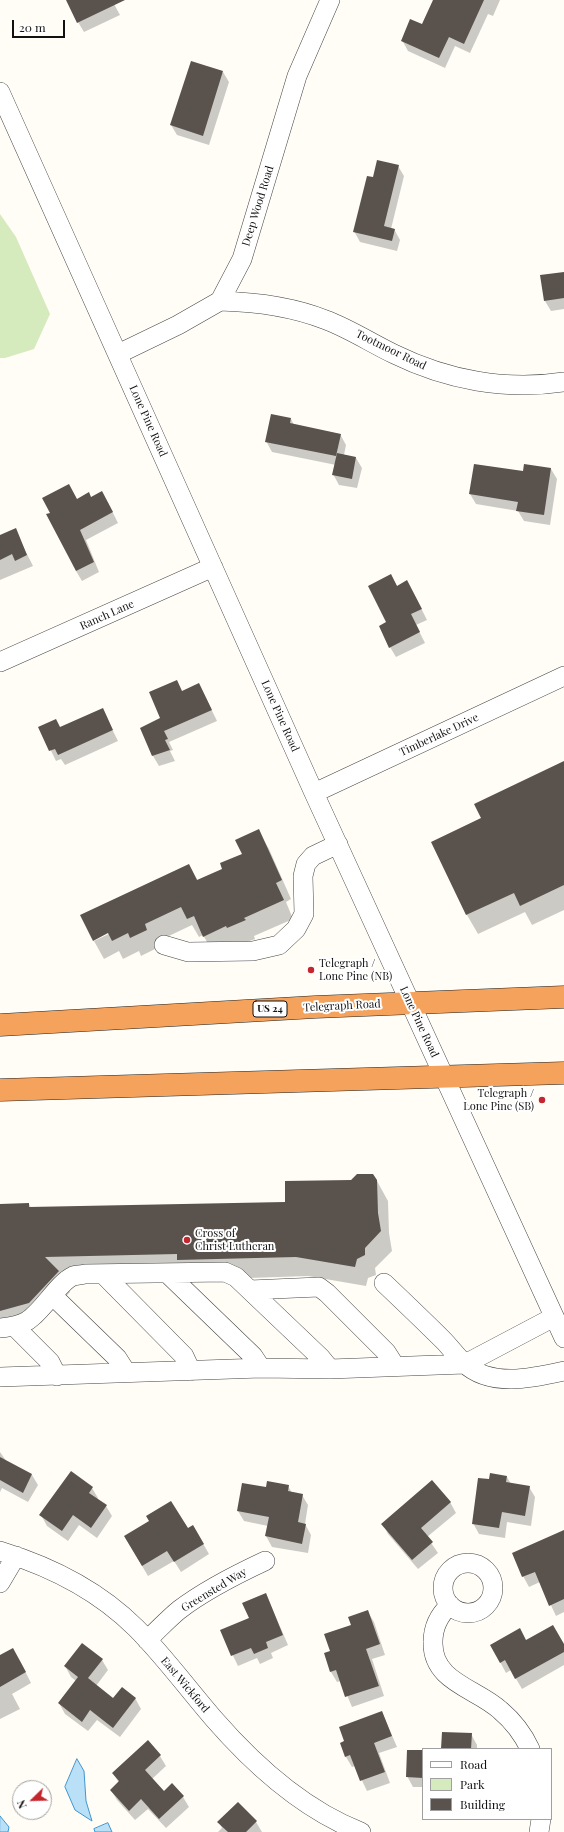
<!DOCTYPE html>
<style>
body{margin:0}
#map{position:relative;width:564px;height:1832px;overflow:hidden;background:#fffdf5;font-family:"Playfair Display",serif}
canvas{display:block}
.legend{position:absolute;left:422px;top:1748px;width:130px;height:72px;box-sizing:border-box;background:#fff;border:1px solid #a0a0a0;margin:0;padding:5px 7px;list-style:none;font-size:12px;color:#111}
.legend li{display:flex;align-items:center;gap:8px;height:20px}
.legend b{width:20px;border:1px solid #a0a0a0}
.north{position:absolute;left:12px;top:1780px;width:40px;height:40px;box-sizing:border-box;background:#fff;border:1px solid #a0a0a0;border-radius:50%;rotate:247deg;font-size:11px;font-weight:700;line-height:16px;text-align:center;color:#111}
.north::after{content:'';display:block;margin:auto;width:14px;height:18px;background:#c4262e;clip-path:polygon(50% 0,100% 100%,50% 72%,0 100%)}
.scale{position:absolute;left:12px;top:20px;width:53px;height:18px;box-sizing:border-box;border:2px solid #111;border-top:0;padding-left:5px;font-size:12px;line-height:14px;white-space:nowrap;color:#111;-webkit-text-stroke:3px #fff;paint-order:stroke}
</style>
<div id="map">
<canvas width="564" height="1832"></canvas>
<ul class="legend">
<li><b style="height:5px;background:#fff"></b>Road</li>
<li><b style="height:11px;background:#d5ebbd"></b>Park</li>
<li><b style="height:11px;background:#5a524d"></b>Building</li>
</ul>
<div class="north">N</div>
<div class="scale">20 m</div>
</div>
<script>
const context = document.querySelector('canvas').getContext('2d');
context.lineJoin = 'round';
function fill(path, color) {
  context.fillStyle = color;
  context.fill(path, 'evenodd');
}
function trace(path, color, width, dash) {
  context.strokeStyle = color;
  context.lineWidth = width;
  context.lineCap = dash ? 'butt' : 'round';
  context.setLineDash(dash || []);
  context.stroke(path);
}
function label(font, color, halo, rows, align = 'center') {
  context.font = font + ' "Playfair Display",serif';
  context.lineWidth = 4;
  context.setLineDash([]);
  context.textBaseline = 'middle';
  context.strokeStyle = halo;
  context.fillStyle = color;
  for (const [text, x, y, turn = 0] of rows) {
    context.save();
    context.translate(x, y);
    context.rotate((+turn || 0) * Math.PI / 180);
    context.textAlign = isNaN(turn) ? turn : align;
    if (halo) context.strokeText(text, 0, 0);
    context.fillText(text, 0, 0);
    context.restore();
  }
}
const green = new Path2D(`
 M 0,214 L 16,237 L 50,314 L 34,349 L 5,358 L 0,358 Z`);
const water = new Path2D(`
 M 77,1759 L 84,1771 L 86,1801 L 92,1821 L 75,1810 L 65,1787 Z
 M 0,1816 L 9,1827 L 8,1832 L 0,1832 Z
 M 108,1823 L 112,1832 L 95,1832 L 94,1829 Z`);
const shadow = new Path2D(`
 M 74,0 L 123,0 L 114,4 L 120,15 L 84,32 L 78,22 Z
 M 434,0 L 500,0 L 493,16 L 488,14 L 470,53 L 455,46 L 445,68 L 408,51 L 402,40 L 422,26 Z
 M 223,72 L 229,82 L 209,145 L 177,135 L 171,125 Z
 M 398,166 L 404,176 L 391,229 L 394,229 L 400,240 L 397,251 L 360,242 L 354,231 L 374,178 Z
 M 564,273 L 564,309 L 551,311 L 545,301 Z
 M 291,419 L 294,425 L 340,434 L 346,445 L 344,455 L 356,458 L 362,468 L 357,488 L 339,485 L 333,474 L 336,465 L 272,452 L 266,441 Z
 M 551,469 L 557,479 L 550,525 L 524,521 L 518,511 L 476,504 L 470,494 L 523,472 Z
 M 91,498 L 108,503 L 118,523 L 86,540 L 99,572 L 82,581 L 76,571 L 77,500 Z
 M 15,530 L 33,566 L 0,580 L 0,537 Z
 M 391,575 L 397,586 L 413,592 L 427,620 L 416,625 L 425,643 L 396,657 L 390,647 L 387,623 Z
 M 199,684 L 217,721 L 169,742 L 173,750 L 170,751 L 175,761 L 159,766 L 153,756 L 162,718 L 182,692 Z
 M 102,709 L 118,741 L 65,765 L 61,759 L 56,761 L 40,728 L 60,728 Z
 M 564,762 L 564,910 L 532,925 L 525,912 L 478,934 L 467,915 L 433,842 L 482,819 Z
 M 258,830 L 269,849 L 291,899 L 286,902 L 293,919 L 254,936 L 255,939 L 214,954 L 203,935 L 199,937 L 192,925 L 154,943 L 157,948 L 141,956 L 139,951 L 123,959 L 119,951 L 104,959 L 94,941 L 113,932 L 189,865 L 198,881 L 224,869 L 243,854 Z
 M 377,1181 L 388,1201 L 389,1233 L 392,1251 L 375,1268 L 376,1275 L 368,1278 L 366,1286 L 308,1276 L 190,1280 L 61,1276 L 70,1292 L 41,1323 L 0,1332 L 0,1205 L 29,1204 L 31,1208 L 286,1203 Z
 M 0,1452 L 7,1462 L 32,1475 L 38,1485 L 28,1502 L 2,1488 L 0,1492 Z
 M 507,1477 L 511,1484 L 529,1487 L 535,1497 L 531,1526 L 507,1522 L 505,1538 L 479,1534 L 473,1523 L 489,1480 Z
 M 288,1486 L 292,1493 L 302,1495 L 308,1505 L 305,1524 L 311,1535 L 308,1553 L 272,1547 L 266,1536 L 268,1526 L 244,1521 L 238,1511 L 267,1488 Z
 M 92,1488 L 98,1498 L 97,1500 L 106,1506 L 112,1516 L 97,1538 L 79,1525 L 68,1541 L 47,1526 L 41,1515 Z
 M 450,1502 L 456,1513 L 427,1537 L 438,1553 L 418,1569 L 388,1534 L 383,1524 Z
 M 193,1526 L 209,1554 L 181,1572 L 174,1561 L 148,1576 L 125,1537 L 187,1530 Z
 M 564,1534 L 564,1612 L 556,1616 L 540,1582 L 529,1587 L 523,1576 Z
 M 266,1594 L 288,1645 L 271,1653 L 273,1658 L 260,1664 L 257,1658 L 238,1666 L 221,1631 L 250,1619 Z
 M 368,1612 L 374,1622 L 385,1655 L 372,1659 L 384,1696 L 352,1707 L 341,1681 L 337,1682 L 331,1672 L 325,1654 L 331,1652 L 352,1625 Z
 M 526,1641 L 564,1646 L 564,1665 L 522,1689 L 511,1670 L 506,1673 L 491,1645 Z
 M 0,1656 L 19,1659 L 31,1683 L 12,1694 L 20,1709 L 0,1719 Z
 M 102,1660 L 108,1670 L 96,1686 L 114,1699 L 135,1698 L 141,1709 L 120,1737 L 97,1720 L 88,1731 L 65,1714 L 59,1703 L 76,1681 L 71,1677 L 65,1666 Z
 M 382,1712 L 397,1747 L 379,1753 L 390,1783 L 367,1791 L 355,1766 L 352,1767 L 346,1757 L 341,1744 Z
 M 471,1734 L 477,1745 L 477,1749 L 442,1749 Z
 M 423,1751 L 423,1787 L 413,1787 L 407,1776 Z
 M 160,1756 L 166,1766 L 152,1779 L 164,1792 L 183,1797 L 189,1807 L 166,1828 L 148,1809 L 135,1820 L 117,1800 L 111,1790 L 119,1783 L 113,1773 Z
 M 238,1803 L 256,1822 L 262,1832 L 218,1832 L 222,1828 L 219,1822 Z`);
const building = new Path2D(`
 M 66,0 L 125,0 L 77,23 Z
 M 433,0 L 484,0 L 464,44 L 449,37 L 439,58 L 401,41 L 410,19 L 422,24 Z
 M 191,61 L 223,71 L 203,136 L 170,125 Z
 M 377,160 L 399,165 L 384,226 L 395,229 L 392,241 L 353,232 L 367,176 L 373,177 Z
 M 564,272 L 564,298 L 544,301 L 540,275 Z
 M 271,414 L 291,418 L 290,423 L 341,434 L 336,456 L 265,442 Z
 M 337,453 L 356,457 L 352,479 L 332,475 Z
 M 474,464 L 523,471 L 524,464 L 551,468 L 544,515 L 516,511 L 518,502 L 469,494 Z
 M 69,484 L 77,499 L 89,492 L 91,497 L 102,491 L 113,512 L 80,530 L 94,562 L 76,571 L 46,514 L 50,513 L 42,498 Z
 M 16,528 L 27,555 L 15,561 L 12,554 L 0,560 L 0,535 Z
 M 391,574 L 397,586 L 407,580 L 422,609 L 411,614 L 420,632 L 389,648 L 379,626 L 386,622 L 368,586 Z
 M 177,680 L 182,691 L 199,683 L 212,710 L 164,731 L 168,739 L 165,740 L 170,750 L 152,756 L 140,728 L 160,718 L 149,692 Z
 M 103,708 L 113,730 L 58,755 L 55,749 L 49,751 L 38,727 L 56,719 L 60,727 Z
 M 564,761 L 564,885 L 520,906 L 514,893 L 466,915 L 431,842 L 481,818 L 474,804 Z
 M 259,829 L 282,880 L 276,883 L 284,900 L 244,918 L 246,920 L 227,928 L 226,926 L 203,937 L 194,916 L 187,919 L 181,907 L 145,924 L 147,930 L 130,938 L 128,933 L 112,941 L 108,933 L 93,941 L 80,915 L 189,864 L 197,880 L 222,869 L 220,863 L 242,854 L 235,840 Z
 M 357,1174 L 373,1174 L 377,1180 L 378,1213 L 381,1231 L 365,1248 L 365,1255 L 357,1259 L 355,1267 L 296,1257 L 177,1260 L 177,1254 L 45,1257 L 59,1271 L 29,1303 L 0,1311 L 0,1204 L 29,1203 L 29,1207 L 285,1202 L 285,1181 L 351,1180 Z
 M 0,1457 L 32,1474 L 23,1493 L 0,1480 Z
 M 71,1471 L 93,1487 L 89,1493 L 107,1505 L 91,1528 L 73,1515 L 62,1531 L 39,1515 Z
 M 490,1473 L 507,1476 L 506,1482 L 530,1486 L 525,1516 L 502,1512 L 499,1528 L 472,1524 L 478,1478 L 489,1479 Z
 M 432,1480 L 451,1502 L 421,1528 L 433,1542 L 412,1560 L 381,1524 Z
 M 267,1481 L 289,1485 L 288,1491 L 303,1494 L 298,1522 L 306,1524 L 302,1544 L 265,1536 L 269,1517 L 237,1511 L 242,1483 L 266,1487 Z
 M 171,1501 L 188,1528 L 193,1525 L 204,1544 L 174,1562 L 167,1551 L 142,1566 L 124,1536 L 149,1521 L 146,1516 Z
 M 564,1530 L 564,1599 L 549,1606 L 535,1572 L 522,1577 L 512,1553 Z
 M 266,1593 L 283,1635 L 266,1642 L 268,1648 L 254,1654 L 251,1648 L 231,1656 L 220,1630 L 249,1618 L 242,1603 Z
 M 368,1610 L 380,1644 L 366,1649 L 379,1686 L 345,1697 L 336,1670 L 330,1672 L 324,1653 L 330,1651 L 324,1634 L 351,1625 L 348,1617 Z
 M 553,1625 L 564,1644 L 564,1652 L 515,1679 L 505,1660 L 500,1663 L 490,1645 L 520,1628 L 526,1640 Z
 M 82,1643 L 103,1659 L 88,1678 L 113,1698 L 122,1687 L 136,1698 L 113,1728 L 90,1710 L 82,1722 L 58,1703 L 78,1677 L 64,1666 Z
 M 13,1648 L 26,1672 L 0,1687 L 0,1655 Z
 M 382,1711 L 392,1736 L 374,1743 L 385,1772 L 360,1781 L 350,1755 L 345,1757 L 340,1743 L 344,1741 L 339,1727 Z
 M 442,1732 L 472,1733 L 471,1749 L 441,1749 Z
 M 148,1740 L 161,1755 L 145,1770 L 164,1791 L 172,1783 L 184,1796 L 159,1819 L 141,1799 L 129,1811 L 110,1790 L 119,1781 L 112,1773 Z
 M 407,1750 L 423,1750 L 423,1778 L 406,1777 Z
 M 238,1802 L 257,1821 L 246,1832 L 228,1832 L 217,1822 Z`);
const minor = new Path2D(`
 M 0,92 L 314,793 L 564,1338
 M 220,301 C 256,302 291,306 326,320 C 350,329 371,343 394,354 C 447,380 506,391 564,382
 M 118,354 L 178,325 L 220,301 L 242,259 L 297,76 L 330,0
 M 0,662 L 213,567
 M 314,793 L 564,676
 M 164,945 L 188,952 L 253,951 L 279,945 L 296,929 L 304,914 L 303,876 L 306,864 L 313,856 L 338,844
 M 103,1274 L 184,1356 L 191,1371
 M 168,1274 L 253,1356 L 261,1368
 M 384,1283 C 404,1302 424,1321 443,1340 C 451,1348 456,1356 464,1363 C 490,1388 533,1378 564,1371
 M 250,1290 L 319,1287 L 327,1293 L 386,1352 L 395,1366
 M 53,1296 L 117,1358 L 126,1372
 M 14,1326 L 50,1362 L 57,1376
 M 0,1328 C 9,1327 19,1326 27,1321 C 43,1311 58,1283 73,1276 C 77,1275 82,1275 85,1274 L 225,1272 L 236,1277 L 321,1358 L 330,1369
 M 0,1377 L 261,1368 L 330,1369 L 465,1364 L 554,1317
 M 0,1551 C 49,1566 99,1591 136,1628 C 164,1656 188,1689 214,1719 C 254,1765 304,1810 361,1832
 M443 1588a25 25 0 1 1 50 0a25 25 0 1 1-50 0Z
 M 0,1583 L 16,1556
 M 450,1605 C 439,1615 433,1626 433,1642 C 432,1682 476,1688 500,1710 C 513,1721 523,1734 530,1749
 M 147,1640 C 158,1630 168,1619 179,1610 C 205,1590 235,1575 265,1561
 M 539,1832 L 541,1819`);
const highway = new Path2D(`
 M 0,1025 L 315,1007 L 564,997
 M 0,1090 L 564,1073`);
const markers = [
 [311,970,4,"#c4262e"],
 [542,1100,4,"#c4262e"],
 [187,1240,4,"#c4262e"]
];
const shields = [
 [270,1009,34]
];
const shieldNames = [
 ["US 24",270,1009]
];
const streetNames = [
 ["Deep Wood Road",258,206,-73],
 ["Tootmoor Road",391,350,26],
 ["Lone Pine Road",148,421,66],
 ["Ranch Lane",107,615,-24],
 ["Lone Pine Road",280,716,66],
 ["Timberlake Drive",439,735,-25],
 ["Telegraph Road",342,1006,-3],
 ["Lone Pine Road",419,1022,65],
 ["Greensted Way",214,1590,-31],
 ["East Wickford",185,1685,50]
];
const poiNames = [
 ["Telegraph /",319,964],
 ["Lone Pine (NB)",319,977],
 ["Telegraph /",534,1094,"right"],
 ["Lone Pine (SB)",534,1107,"right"],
 ["Cross of",195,1234],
 ["Christ Lutheran",195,1247]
];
fill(green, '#d5ebbd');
fill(water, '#b9e0f7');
trace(water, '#3f96cf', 1);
fill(shadow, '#0003');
fill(building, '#5a524d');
trace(minor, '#444', 20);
trace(highway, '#222', 23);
trace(minor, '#fff', 19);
trace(highway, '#f5a25d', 22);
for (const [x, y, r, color] of markers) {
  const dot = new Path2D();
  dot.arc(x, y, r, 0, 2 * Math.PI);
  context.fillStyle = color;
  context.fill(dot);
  trace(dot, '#fff', 1.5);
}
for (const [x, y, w] of shields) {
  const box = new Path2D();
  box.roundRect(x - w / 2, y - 8, w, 16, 3);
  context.fillStyle = '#fff';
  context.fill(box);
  trace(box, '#111', 1);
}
label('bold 10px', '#111', null, shieldNames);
label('11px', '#111', '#fff', streetNames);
label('11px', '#111', '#fff', poiNames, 'left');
</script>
